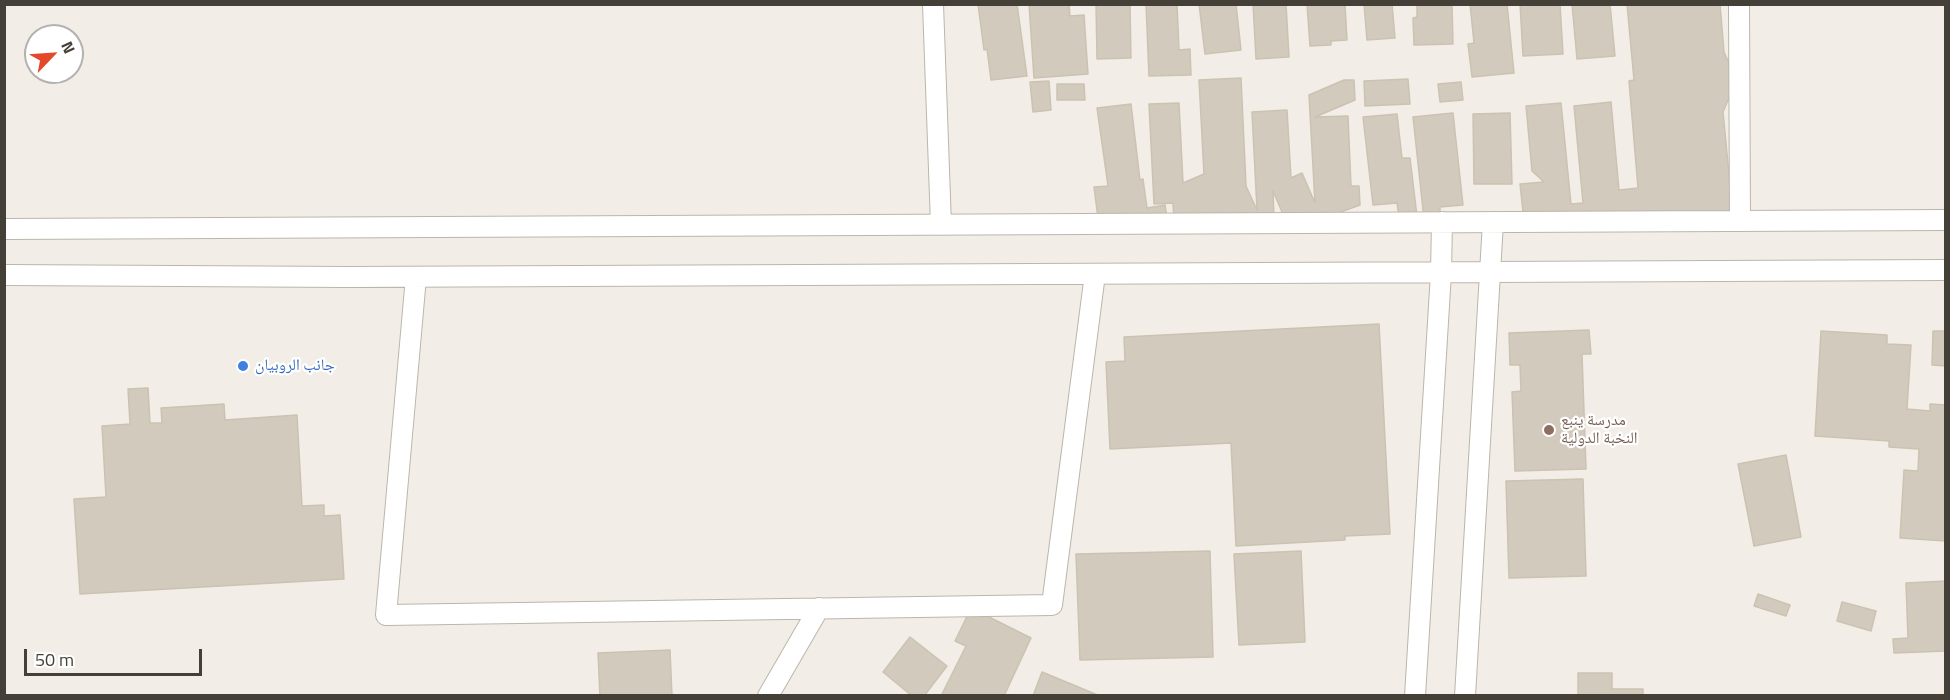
<!DOCTYPE html>
<meta charset="utf-8">
<style>
body{margin:0}
#map{position:relative;width:1950px;height:700px;overflow:hidden;background:#f2eee7;font-family:"Titillium Web",sans-serif}
canvas{display:block}
.frame{position:absolute;inset:0;border:6px solid #443f37;pointer-events:none}
.north{position:absolute;left:24px;top:24px;width:60px;height:60px;box-sizing:border-box;background:#fff;border:2px solid #b4b2af;border-radius:50%;rotate:65deg;font-size:16px;font-weight:700;line-height:24px;text-align:center;color:#443f37}
.north::after{content:'';display:block;margin:auto;width:21px;height:27px;background:#e5472b;clip-path:polygon(50% 0,100% 100%,50% 72%,0 100%)}
.scale{position:absolute;left:24px;top:649px;width:178px;height:27px;box-sizing:border-box;border:3px solid #443f37;border-top:0;padding-left:8px;font-size:18px;line-height:21px;white-space:nowrap;color:#443f37;-webkit-text-stroke:4px #fff;paint-order:stroke}
</style>
<div id="map">
<canvas width="1950" height="700"></canvas>
<div class="frame"></div>
<div class="north">N</div>
<div class="scale">50 m</div>
</div>
<script>
const context = document.querySelector('canvas').getContext('2d');
context.lineJoin = 'round';
function fill(path, color) {
  context.fillStyle = color;
  context.fill(path, 'evenodd');
}
function trace(path, color, width, dash) {
  context.strokeStyle = color;
  context.lineWidth = width;
  context.lineCap = dash ? 'butt' : 'round';
  context.setLineDash(dash || []);
  context.stroke(path);
}
function label(font, color, halo, rows, align = 'center') {
  context.font = font + ' "Titillium Web","Noto Naskh Arabic",sans-serif';
  context.lineWidth = 4.5;
  context.setLineDash([]);
  context.textBaseline = 'middle';
  context.strokeStyle = halo;
  context.fillStyle = color;
  for (const [text, x, y, turn = 0] of rows) {
    context.save();
    context.translate(x, y);
    context.rotate((+turn || 0) * Math.PI / 180);
    context.textAlign = isNaN(turn) ? turn : align;
    if (halo) context.strokeText(text, 0, 0);
    context.fillText(text, 0, 0);
    context.restore();
  }
}
const building = new Path2D(`
 M 978,4 L 1017,4 L 1027,76 L 991,80 L 987,49 L 984,50 Z
 M 1029,4 L 1069,4 L 1070,16 L 1084,15 L 1088,74 L 1034,78 Z
 M 1096,4 L 1130,4 L 1131,58 L 1097,59 Z
 M 1146,4 L 1177,4 L 1179,50 L 1190,49 L 1191,75 L 1149,76 Z
 M 1199,4 L 1236,4 L 1241,50 L 1205,54 Z
 M 1253,4 L 1286,4 L 1289,57 L 1256,59 Z
 M 1307,4 L 1345,4 L 1347,40 L 1331,41 L 1331,45 L 1310,46 Z
 M 1364,4 L 1392,4 L 1395,38 L 1367,40 Z
 M 1417,4 L 1452,4 L 1453,44 L 1414,45 L 1413,18 L 1417,17 Z
 M 1470,4 L 1507,4 L 1514,73 L 1472,77 L 1468,44 L 1474,43 Z
 M 1520,4 L 1560,4 L 1563,54 L 1523,56 Z
 M 1572,4 L 1610,4 L 1615,56 L 1577,59 Z
 M 1627,4 L 1720,4 L 1724,52 L 1733,72 L 1734,86 L 1723,112 L 1733,216 L 1524,221 L 1520,184 L 1544,182 L 1532,171 L 1526,106 L 1561,103 L 1571,204 L 1583,203 L 1574,106 L 1611,102 L 1619,190 L 1638,188 L 1629,81 L 1634,80 Z
 M 1241,78 L 1246,186 L 1257,210 L 1252,112 L 1287,110 L 1291,178 L 1302,173 L 1315,203 L 1309,95 L 1344,80 L 1354,80 L 1355,100 L 1315,117 L 1348,116 L 1351,186 L 1359,186 L 1360,205 L 1327,217 L 1285,219 L 1273,191 L 1274,218 L 1174,222 L 1173,203 L 1154,204 L 1149,104 L 1179,103 L 1183,183 L 1204,174 L 1199,80 Z
 M 1408,79 L 1410,104 L 1365,106 L 1364,81 Z
 M 1049,81 L 1051,110 L 1033,112 L 1030,82 Z
 M 1461,82 L 1463,100 L 1440,102 L 1438,84 Z
 M 1057,84 L 1084,84 L 1085,100 L 1057,100 Z
 M 1131,104 L 1140,180 L 1143,179 L 1147,208 L 1165,205 L 1167,217 L 1099,226 L 1094,187 L 1108,186 L 1097,108 Z
 M 1453,113 L 1463,205 L 1440,207 L 1440,217 L 1424,219 L 1413,117 Z
 M 1510,113 L 1512,184 L 1474,184 L 1473,114 Z
 M 1397,114 L 1402,158 L 1410,158 L 1417,216 L 1399,218 L 1397,203 L 1373,205 L 1363,117 Z
 M 1379,324 L 1390,534 L 1345,536 L 1345,540 L 1236,546 L 1231,443 L 1110,449 L 1106,362 L 1125,361 L 1124,337 Z
 M 1589,330 L 1591,354 L 1582,354 L 1586,469 L 1515,471 L 1512,392 L 1521,391 L 1520,365 L 1510,365 L 1509,333 Z
 M 1821,331 L 1887,335 L 1887,344 L 1911,345 L 1907,409 L 1930,411 L 1930,404 L 1946,405 L 1946,541 L 1900,538 L 1904,470 L 1918,471 L 1919,449 L 1889,447 L 1889,441 L 1815,436 Z
 M 1933,331 L 1946,331 L 1946,366 L 1932,365 Z
 M 148,388 L 150,423 L 162,423 L 161,408 L 224,404 L 225,420 L 297,415 L 302,506 L 324,505 L 324,516 L 340,515 L 344,579 L 80,594 L 74,499 L 106,497 L 102,426 L 130,424 L 128,389 Z
 M 1786,455 L 1801,537 L 1754,546 L 1738,464 Z
 M 1583,479 L 1586,576 L 1509,578 L 1506,481 Z
 M 1210,551 L 1213,657 L 1080,660 L 1076,554 Z
 M 1301,551 L 1305,642 L 1239,645 L 1234,554 Z
 M 1946,581 L 1946,651 L 1894,653 L 1893,639 L 1908,638 L 1906,583 Z
 M 1758,594 L 1790,605 L 1786,616 L 1754,606 Z
 M 1842,602 L 1876,611 L 1871,631 L 1837,621 Z
 M 971,608 L 1031,638 L 1004,696 L 941,696 L 966,646 L 955,641 Z
 M 910,637 L 947,666 L 924,696 L 912,696 L 883,672 Z
 M 670,650 L 672,696 L 600,696 L 598,653 Z
 M 1042,672 L 1100,696 L 1033,696 Z
 M 1578,673 L 1612,673 L 1612,689 L 1643,689 L 1643,696 L 1578,696 Z`);
const minor = new Path2D(`
 M 933,4 L 941,225
 M 1739,4 L 1740,221
 M 4,229 L 1946,220
 M 4,275 L 348,277 L 1946,270
 M 416,277 L 386,615 L 1052,605 L 1095,274
 M 768,696 L 819,608
 M 1415,696 L 1441,273 L 1442,222
 M 1465,696 L 1493,222`);
const markers = [
 [243,366,6,"#3f7fe0"],
 [1549,430,6,"#8d6e63"]
];
const shopNames = [
 ["جانب الروبيان",255,366]
];
const educationNames = [
 ["مدرسة ينبع",1561,421],
 ["النخبة الدولية",1561,439]
];
fill(building, '#d2cabd');
trace(building, '#ccc2b1', 1.5);
trace(minor, '#bcb6aa', 22);
trace(minor, '#fff', 20);
for (const [x, y, r, color] of markers) {
  const dot = new Path2D();
  dot.arc(x, y, r, 0, 2 * Math.PI);
  context.fillStyle = color;
  context.fill(dot);
  trace(dot, '#fff', 2);
}
label('16px', '#366cbe', '#fff', shopNames, 'left');
label('16px', '#785e54', '#fff', educationNames, 'left');
</script>
